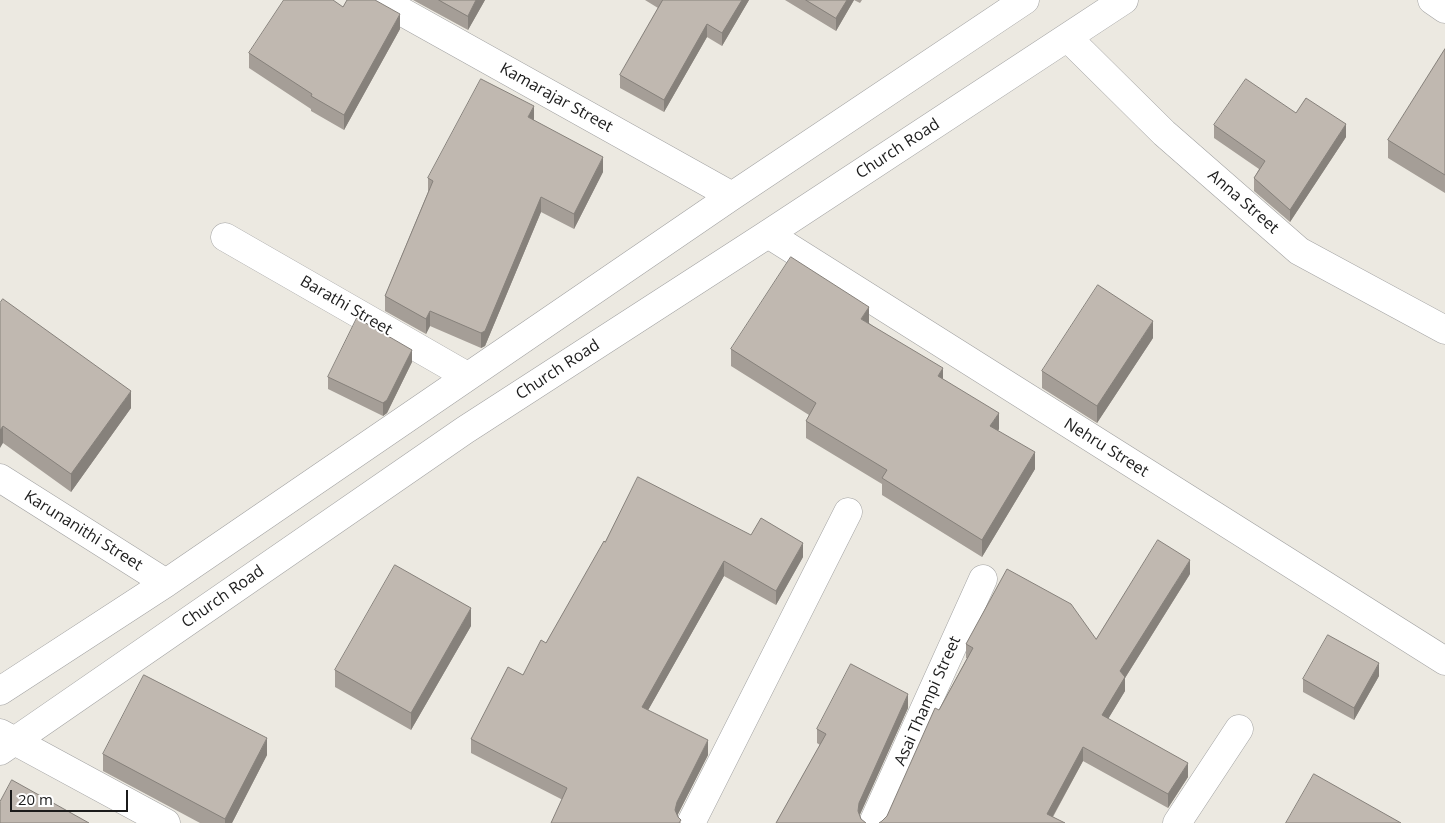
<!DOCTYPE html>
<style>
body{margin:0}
#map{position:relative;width:1445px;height:823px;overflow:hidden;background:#ece9e1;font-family:"Open Sans",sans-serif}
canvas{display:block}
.scale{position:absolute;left:10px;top:790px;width:118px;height:22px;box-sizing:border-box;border:2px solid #1b1b1b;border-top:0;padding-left:6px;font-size:15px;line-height:18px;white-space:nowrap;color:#1b1b1b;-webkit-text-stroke:4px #fff;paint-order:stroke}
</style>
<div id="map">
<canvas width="1445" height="823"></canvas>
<div class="scale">20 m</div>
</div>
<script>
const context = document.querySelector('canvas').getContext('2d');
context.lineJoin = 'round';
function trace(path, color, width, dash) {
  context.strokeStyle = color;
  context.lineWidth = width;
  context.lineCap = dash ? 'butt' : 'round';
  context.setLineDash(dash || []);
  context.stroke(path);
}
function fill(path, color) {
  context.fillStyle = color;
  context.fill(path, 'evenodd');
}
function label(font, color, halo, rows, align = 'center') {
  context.font = font + ' "Open Sans",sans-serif';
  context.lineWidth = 4;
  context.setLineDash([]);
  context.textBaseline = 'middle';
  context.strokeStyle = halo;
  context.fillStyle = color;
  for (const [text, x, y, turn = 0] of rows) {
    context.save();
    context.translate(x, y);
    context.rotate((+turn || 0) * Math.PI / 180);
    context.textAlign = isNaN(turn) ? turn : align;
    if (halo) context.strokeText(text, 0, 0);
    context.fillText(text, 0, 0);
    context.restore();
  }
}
const street = new Path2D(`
 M 381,0 L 732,196
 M 1432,0 L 1445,9
 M 1068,38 L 1164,133 L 1299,251 L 1445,330
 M 768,234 L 1445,661
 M 225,237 L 467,376
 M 0,478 L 166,583
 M 0,691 L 166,583 L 732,196 L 1025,0
 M 0,733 L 166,823
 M 0,751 L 465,430 L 768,234 L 1124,0
 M 691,823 L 848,512
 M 873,823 L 983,579
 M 1177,823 L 1239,729`);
const wall = new Path2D(`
 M 413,0 L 485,0 L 468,30 Z
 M 645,0 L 749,0 L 722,46 L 707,37 L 664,112 L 620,88 L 620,75 L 658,8 Z
 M 785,0 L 854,0 L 836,31 Z
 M 854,0 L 862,0 L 860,3 Z
 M 343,7 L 400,29 L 344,130 L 311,111 L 311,109 L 249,68 L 249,53 Z
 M 1445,49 L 1445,193 L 1388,158 L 1388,140 Z
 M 1296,113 L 1346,137 L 1290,222 L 1254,191 L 1254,178 L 1259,169 L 1214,138 L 1214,125 Z
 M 534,120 L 603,172 L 574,229 L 541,212 L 485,346 L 481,348 L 430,326 L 426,334 L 385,311 L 385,296 L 428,192 L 428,178 Z
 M 0,303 L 131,408 L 71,492 L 3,443 Z
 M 869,323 L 943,379 L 999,429 L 998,431 L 1035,469 L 982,557 L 882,495 L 882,484 L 806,438 L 806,421 L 809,415 L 731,366 L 731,349 Z
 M 1153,338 L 1097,423 L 1042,388 L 1042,371 Z
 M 412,362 L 387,413 L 383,416 L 328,389 L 328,377 Z
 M 751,535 L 803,557 L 776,605 L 724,576 L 648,710 L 708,755 L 677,816 L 681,823 L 561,799 L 471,753 L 471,739 L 523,675 L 546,643 L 605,542 Z
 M 1190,574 L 1125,678 L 1125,691 L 1108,719 L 1188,777 L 1168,808 L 1083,761 L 1053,817 L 882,821 L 887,816 L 939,710 L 967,658 L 966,658 L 966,644 L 1096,639 Z
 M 471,626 L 411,730 L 335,687 L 335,670 Z
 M 1379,676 L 1354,720 L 1303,692 L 1303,679 Z
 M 908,708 L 859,815 L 861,819 L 776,823 L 820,745 L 817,743 L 817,729 Z
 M 103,754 L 267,755 L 232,823 L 200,823 L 103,771 Z`);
const shadedWall = new Path2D(`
 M 476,0 L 485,0 L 468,30 L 468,16 Z
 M 742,0 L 749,0 L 722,46 L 722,33 Z
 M 847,0 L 854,0 L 836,31 L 836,18 Z
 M 400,14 L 400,29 L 344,130 L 344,115 Z
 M 707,24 L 707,37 L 664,112 L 664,100 Z
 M 534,106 L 534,121 L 528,117 Z
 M 1346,124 L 1346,137 L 1290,222 L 1290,210 Z
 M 603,157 L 603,172 L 574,229 L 574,214 Z
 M 541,197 L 541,212 L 485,346 L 481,348 L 481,333 Z
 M 869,307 L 869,324 L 861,319 Z
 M 430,311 L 430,326 L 426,334 L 426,319 Z
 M 1153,321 L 1153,338 L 1097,423 L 1097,406 Z
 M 412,350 L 412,362 L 387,413 L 383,416 L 383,403 Z
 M 943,368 L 943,384 L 938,376 Z
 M 131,391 L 131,408 L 71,492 L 71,474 Z
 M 999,413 L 999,429 L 990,443 L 990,426 Z
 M 3,426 L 3,443 L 0,448 L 0,430 Z
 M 1035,452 L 1035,469 L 982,557 L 982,540 Z
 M 803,543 L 803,557 L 776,605 L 776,591 Z
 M 1190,560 L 1190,574 L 1125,678 L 1125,691 L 1102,729 L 1102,715 L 1120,671 Z
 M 724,561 L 724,576 L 642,721 L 642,707 Z
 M 471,608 L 471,626 L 411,730 L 411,713 Z
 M 1379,663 L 1379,676 L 1354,720 L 1354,708 Z
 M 908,694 L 908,708 L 859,817 L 858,811 L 859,803 Z
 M 267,738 L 267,755 L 232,823 L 225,823 L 225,819 Z
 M 708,740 L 708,755 L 677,816 L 675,810 L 677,802 Z
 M 1083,747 L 1083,761 L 1049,823 L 1047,814 Z
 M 1188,763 L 1188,777 L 1168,808 L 1168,794 Z`);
const building = new Path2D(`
 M 284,0 L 333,0 L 343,7 L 347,0 L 375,0 L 400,14 L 344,115 L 311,96 L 312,94 L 249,53 Z
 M 439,0 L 476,0 L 468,16 Z
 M 663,0 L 742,0 L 722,33 L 707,24 L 664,100 L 620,75 Z
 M 806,0 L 847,0 L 836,18 Z
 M 1445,49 L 1445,175 L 1388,140 Z
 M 481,79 L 534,106 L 528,117 L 603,157 L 574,214 L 541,197 L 485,331 L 481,333 L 430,311 L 426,319 L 385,296 L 433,181 L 428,178 Z
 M 1246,79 L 1296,113 L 1306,98 L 1346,124 L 1290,210 L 1254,178 L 1265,161 L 1214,125 Z
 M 791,257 L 869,307 L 861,319 L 943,368 L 938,376 L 999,413 L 990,426 L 1035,452 L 982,540 L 882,478 L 887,470 L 806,421 L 816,403 L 731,349 Z
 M 1098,285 L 1153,321 L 1097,406 L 1042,371 Z
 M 3,299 L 131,391 L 71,474 L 3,426 L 0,430 L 0,303 Z
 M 357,318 L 412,350 L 387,400 L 383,403 L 328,377 Z
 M 638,477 L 751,535 L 761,518 L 803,543 L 776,591 L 724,561 L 642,707 L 708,740 L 677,802 L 675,810 L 678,817 L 681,820 L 679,823 L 551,823 L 567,788 L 471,739 L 508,667 L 523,675 L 541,640 L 546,643 L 604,541 L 605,542 Z
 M 1158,540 L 1190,560 L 1120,671 L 1125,677 L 1102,715 L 1188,763 L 1168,794 L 1083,747 L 1047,814 L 1065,823 L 879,823 L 882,821 L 887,816 L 935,708 L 939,710 L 973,648 L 966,644 L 1007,569 L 1071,604 L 1096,639 Z
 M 395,565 L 471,608 L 411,713 L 335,670 Z
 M 1328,635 L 1379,663 L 1354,708 L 1303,679 Z
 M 851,664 L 908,694 L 859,803 L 858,811 L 861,819 L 866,823 L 776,823 L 826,734 L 817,729 Z
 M 144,675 L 267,738 L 225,819 L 103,754 Z
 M 1314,774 L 1401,823 L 1286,823 Z
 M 12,780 L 89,823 L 0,823 L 0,802 Z`);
const streetNames = [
 ["Kamarajar Street",556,98,29],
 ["Church Road",898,149,-33],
 ["Anna Street",1243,202,41],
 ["Barathi Street",346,306,30],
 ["Church Road",558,370,-33],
 ["Nehru Street",1106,448,32],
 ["Karunanithi Street",83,531,32],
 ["Church Road",223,597,-35],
 ["Asai Thampi Street",928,701,-66]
];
trace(street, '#a2a2a2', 29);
trace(street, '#fff', 28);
fill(wall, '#a59e97');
fill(shadedWall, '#86817b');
fill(building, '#c0b8b0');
trace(building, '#86817b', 1);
label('16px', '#1b1b1b', '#fff', streetNames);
</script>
